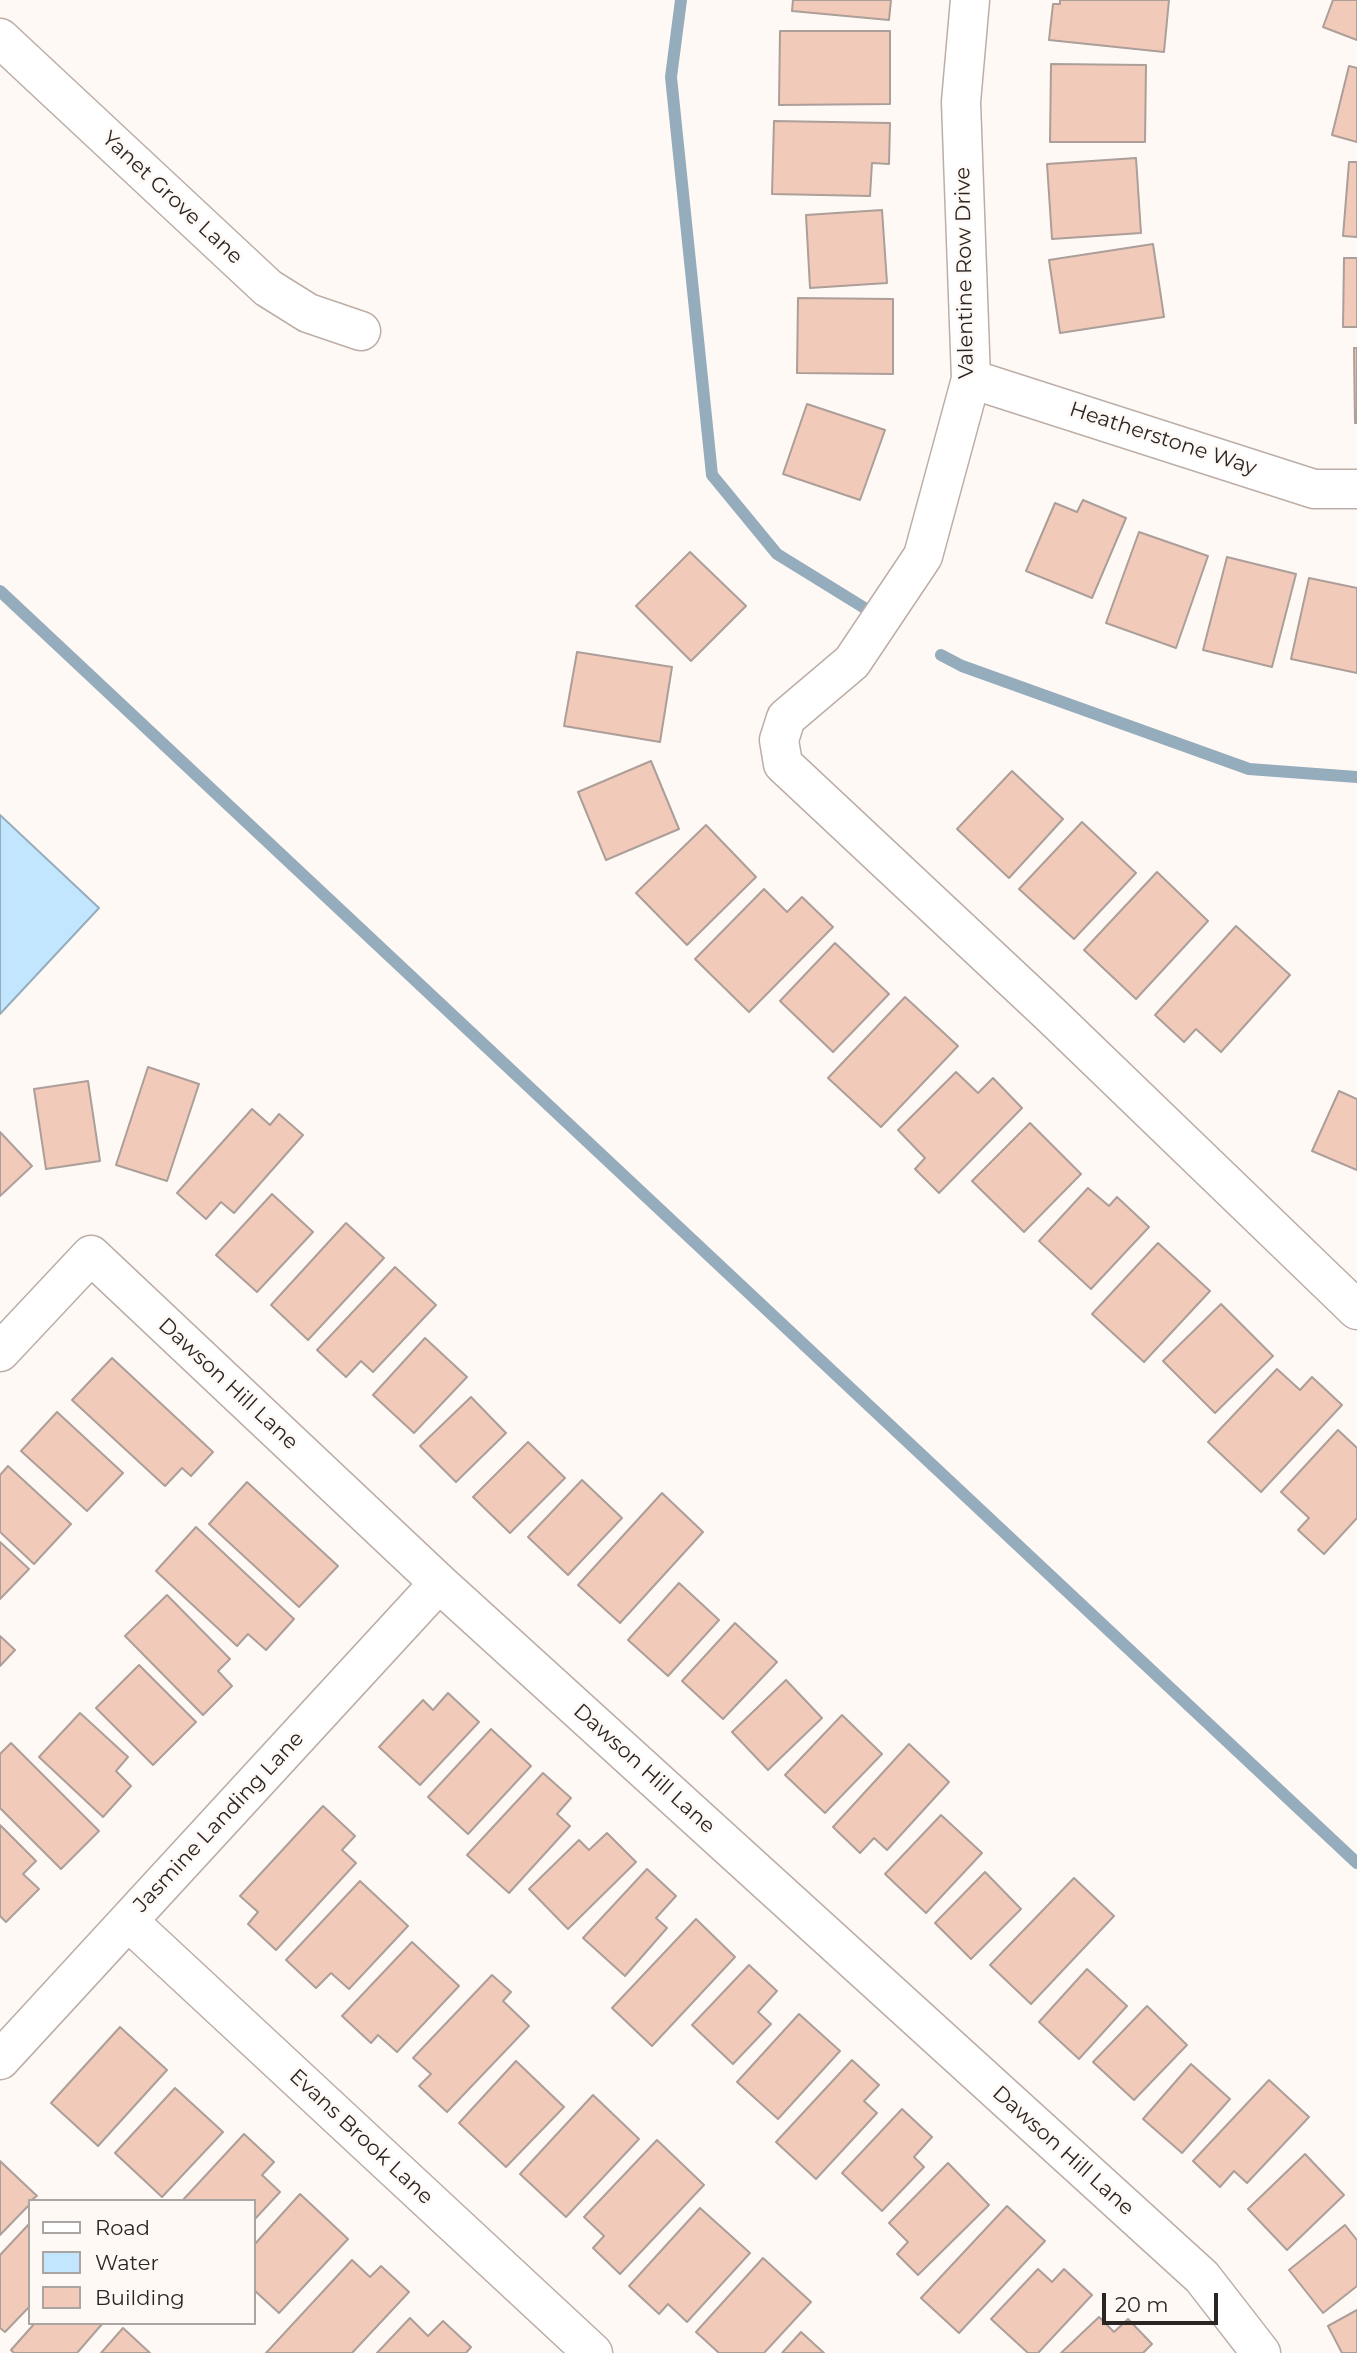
<!DOCTYPE html>
<style>
body{margin:0}
#map{position:relative;width:1357px;height:2353px;overflow:hidden;background:#fff9f6;font-family:Montserrat,sans-serif}
canvas{display:block}
.legend{position:absolute;left:28px;top:2199px;width:228px;height:126px;box-sizing:border-box;background:#fff9f6;border:2px solid #aaa5a2;margin:0;padding:9px 12px;list-style:none;font-size:21px;color:#2b2623}
.legend li{display:flex;align-items:center;gap:14px;height:35px}
.legend b{width:35px;border:2px solid #aaa5a2}
.scale{position:absolute;left:1102px;top:2293px;width:116px;height:32px;box-sizing:border-box;border:4px solid #2b2623;border-top:0;padding-left:9px;font-size:21px;line-height:24px;white-space:nowrap;color:#2b2623;-webkit-text-stroke:5px #fff9f6;paint-order:stroke}
</style>
<div id="map">
<canvas width="1357" height="2353"></canvas>
<ul class="legend">
<li><b style="height:9px;background:#fff"></b>Road</li>
<li><b style="height:19px;background:#c2e6fe"></b>Water</li>
<li><b style="height:19px;background:#f2caba"></b>Building</li>
</ul>
<div class="scale">20 m</div>
</div>
<script>
const context = document.querySelector('canvas').getContext('2d');
context.lineJoin = 'round';
function fill(path, color) {
  context.fillStyle = color;
  context.fill(path, 'evenodd');
}
function trace(path, color, width, dash) {
  context.strokeStyle = color;
  context.lineWidth = width;
  context.lineCap = dash ? 'butt' : 'round';
  context.setLineDash(dash || []);
  context.stroke(path);
}
function label(font, color, halo, rows, align = 'center') {
  context.font = font + ' Montserrat,sans-serif';
  context.lineWidth = 5;
  context.setLineDash([]);
  context.textBaseline = 'middle';
  context.strokeStyle = halo;
  context.fillStyle = color;
  for (const [text, x, y, turn = 0] of rows) {
    context.save();
    context.translate(x, y);
    context.rotate((+turn || 0) * Math.PI / 180);
    context.textAlign = isNaN(turn) ? turn : align;
    if (halo) context.strokeText(text, 0, 0);
    context.fillText(text, 0, 0);
    context.restore();
  }
}
const water = new Path2D(`
 M 0,815 L 99,908 L 0,1014 Z`);
const stream = new Path2D(`
 M 681,0 L 671,77 L 712,475 L 777,554 L 871,612
 M 0,591 L 1357,1863
 M 941,655 L 962,666 L 1249,769 L 1357,777`);
const building = new Path2D(`
 M 793,0 L 891,0 L 889,20 L 792,11 Z
 M 1060,0 L 1169,0 L 1164,52 L 1049,40 L 1053,4 L 1060,4 Z
 M 1333,0 L 1357,0 L 1357,40 L 1323,27 Z
 M 780,31 L 890,31 L 890,104 L 779,105 Z
 M 1051,64 L 1146,65 L 1145,142 L 1050,142 Z
 M 1349,66 L 1357,68 L 1357,142 L 1332,135 Z
 M 774,121 L 890,123 L 889,164 L 872,163 L 870,196 L 772,194 Z
 M 1136,158 L 1141,233 L 1052,239 L 1047,164 Z
 M 1349,162 L 1357,162 L 1357,237 L 1343,236 Z
 M 882,210 L 887,283 L 810,288 L 806,215 Z
 M 1153,244 L 1164,317 L 1060,333 L 1049,260 Z
 M 1344,258 L 1357,258 L 1357,327 L 1343,327 Z
 M 798,298 L 893,299 L 893,374 L 797,373 Z
 M 1354,348 L 1357,348 L 1357,423 L 1355,423 Z
 M 807,404 L 885,430 L 860,500 L 783,474 Z
 M 1083,500 L 1126,518 L 1092,598 L 1026,571 L 1055,503 L 1077,512 Z
 M 1139,532 L 1208,556 L 1176,648 L 1106,623 Z
 M 690,552 L 746,606 L 691,661 L 636,606 Z
 M 1227,557 L 1296,574 L 1272,667 L 1203,650 Z
 M 1309,578 L 1357,588 L 1357,673 L 1291,659 Z
 M 577,652 L 672,667 L 660,742 L 564,726 Z
 M 651,761 L 679,829 L 606,860 L 578,792 Z
 M 1012,771 L 1063,819 L 1009,878 L 957,829 Z
 M 1082,822 L 1136,873 L 1074,939 L 1019,889 Z
 M 706,825 L 756,877 L 687,945 L 636,893 Z
 M 1157,872 L 1208,921 L 1136,999 L 1084,950 Z
 M 764,889 L 787,912 L 802,897 L 833,927 L 749,1012 L 695,959 Z
 M 1236,926 L 1290,975 L 1221,1052 L 1196,1029 L 1184,1042 L 1155,1015 Z
 M 835,943 L 889,994 L 833,1052 L 780,1001 Z
 M 905,997 L 958,1046 L 881,1127 L 828,1078 Z
 M 148,1067 L 199,1084 L 167,1181 L 116,1165 Z
 M 956,1072 L 978,1093 L 993,1078 L 1022,1108 L 939,1193 L 915,1169 L 925,1158 L 898,1130 Z
 M 88,1081 L 100,1161 L 46,1169 L 34,1089 Z
 M 1339,1091 L 1357,1099 L 1357,1170 L 1312,1151 Z
 M 252,1109 L 270,1125 L 279,1114 L 303,1135 L 234,1213 L 221,1202 L 206,1219 L 177,1193 Z
 M 1030,1123 L 1081,1174 L 1024,1232 L 972,1181 Z
 M 0,1132 L 32,1166 L 0,1196 Z
 M 1088,1188 L 1109,1206 L 1117,1197 L 1149,1227 L 1091,1289 L 1039,1241 Z
 M 272,1194 L 313,1232 L 257,1292 L 216,1255 Z
 M 346,1223 L 384,1258 L 308,1340 L 271,1305 Z
 M 1158,1243 L 1210,1291 L 1144,1362 L 1092,1314 Z
 M 395,1267 L 436,1305 L 373,1372 L 361,1361 L 346,1377 L 317,1350 Z
 M 1221,1304 L 1273,1356 L 1215,1413 L 1163,1361 Z
 M 425,1338 L 467,1377 L 414,1433 L 373,1395 Z
 M 112,1358 L 213,1452 L 191,1476 L 182,1468 L 165,1486 L 72,1400 Z
 M 1277,1369 L 1300,1390 L 1312,1377 L 1342,1405 L 1261,1492 L 1208,1442 Z
 M 471,1397 L 506,1433 L 456,1482 L 420,1446 Z
 M 57,1412 L 123,1473 L 87,1511 L 21,1451 Z
 M 1338,1430 L 1357,1448 L 1357,1518 L 1324,1554 L 1298,1530 L 1309,1518 L 1281,1492 Z
 M 528,1442 L 565,1478 L 510,1533 L 473,1497 Z
 M 8,1466 L 71,1524 L 34,1564 L 0,1532 L 0,1475 Z
 M 582,1480 L 622,1518 L 568,1575 L 528,1537 Z
 M 247,1482 L 338,1566 L 299,1607 L 209,1524 Z
 M 662,1493 L 703,1532 L 620,1623 L 578,1585 Z
 M 196,1527 L 294,1619 L 266,1650 L 248,1634 L 237,1646 L 156,1571 Z
 M 0,1542 L 29,1569 L 0,1599 Z
 M 679,1583 L 719,1620 L 668,1676 L 628,1640 Z
 M 167,1595 L 230,1659 L 218,1671 L 232,1686 L 203,1715 L 125,1636 Z
 M 735,1623 L 777,1662 L 723,1719 L 682,1681 Z
 M 0,1636 L 15,1650 L 0,1666 Z
 M 139,1665 L 196,1722 L 153,1765 L 96,1708 Z
 M 786,1680 L 822,1718 L 768,1770 L 732,1732 Z
 M 448,1693 L 479,1722 L 420,1785 L 379,1747 L 423,1700 L 433,1710 Z
 M 80,1713 L 128,1757 L 116,1771 L 131,1786 L 103,1817 L 39,1757 Z
 M 842,1715 L 882,1754 L 825,1813 L 785,1775 Z
 M 491,1729 L 531,1766 L 468,1834 L 428,1797 Z
 M 11,1743 L 99,1831 L 61,1869 L 0,1808 L 0,1754 Z
 M 909,1744 L 949,1782 L 887,1850 L 874,1838 L 860,1853 L 833,1827 Z
 M 543,1773 L 571,1798 L 557,1814 L 570,1826 L 509,1893 L 467,1855 Z
 M 323,1806 L 355,1836 L 342,1850 L 356,1863 L 276,1950 L 248,1924 L 258,1912 L 240,1896 Z
 M 941,1815 L 982,1853 L 926,1913 L 885,1874 Z
 M 0,1825 L 36,1861 L 23,1874 L 39,1889 L 6,1922 L 0,1916 Z
 M 607,1833 L 636,1862 L 568,1929 L 529,1889 L 579,1840 L 589,1850 Z
 M 647,1869 L 676,1896 L 656,1918 L 667,1928 L 625,1976 L 583,1938 Z
 M 985,1872 L 1021,1909 L 971,1959 L 935,1923 Z
 M 1074,1878 L 1114,1916 L 1031,2004 L 990,1965 Z
 M 360,1881 L 408,1926 L 349,1989 L 331,1973 L 316,1988 L 286,1960 Z
 M 696,1919 L 735,1957 L 652,2046 L 612,2008 Z
 M 412,1942 L 459,1986 L 397,2052 L 378,2035 L 371,2043 L 342,2016 Z
 M 749,1965 L 777,1991 L 758,2012 L 771,2024 L 733,2064 L 692,2025 Z
 M 1087,1969 L 1127,2006 L 1079,2059 L 1039,2022 Z
 M 492,1975 L 511,1992 L 503,2001 L 529,2026 L 447,2112 L 419,2086 L 431,2074 L 413,2058 Z
 M 1147,2006 L 1187,2045 L 1134,2100 L 1093,2062 Z
 M 799,2014 L 840,2051 L 778,2119 L 737,2082 Z
 M 120,2027 L 167,2070 L 98,2146 L 51,2103 Z
 M 852,2060 L 879,2085 L 864,2101 L 877,2113 L 816,2179 L 776,2142 Z
 M 516,2061 L 564,2107 L 506,2167 L 459,2123 Z
 M 1191,2064 L 1230,2099 L 1182,2153 L 1143,2119 Z
 M 1269,2080 L 1309,2117 L 1247,2183 L 1234,2171 L 1220,2187 L 1193,2161 Z
 M 175,2088 L 223,2132 L 162,2197 L 115,2153 Z
 M 593,2095 L 639,2139 L 566,2217 L 520,2174 Z
 M 902,2109 L 932,2137 L 914,2157 L 924,2167 L 882,2211 L 842,2173 Z
 M 244,2134 L 274,2162 L 262,2175 L 280,2192 L 254,2220 L 254,2201 L 182,2201 Z
 M 657,2140 L 704,2185 L 620,2274 L 593,2248 L 604,2236 L 584,2217 Z
 M 1305,2154 L 1344,2195 L 1287,2250 L 1248,2209 Z
 M 0,2161 L 37,2196 L 30,2201 L 30,2204 L 0,2235 Z
 M 948,2163 L 989,2205 L 918,2275 L 897,2254 L 908,2242 L 889,2223 Z
 M 300,2194 L 348,2239 L 279,2313 L 254,2290 L 254,2245 Z
 M 1007,2206 L 1045,2241 L 959,2333 L 921,2298 Z
 M 700,2208 L 750,2253 L 687,2322 L 668,2304 L 659,2314 L 629,2286 Z
 M 30,2223 L 30,2306 L 5,2332 L 0,2328 L 0,2255 Z
 M 1345,2225 L 1357,2240 L 1357,2286 L 1323,2313 L 1289,2270 Z
 M 763,2258 L 811,2302 L 764,2353 L 719,2353 L 696,2332 Z
 M 352,2260 L 370,2277 L 381,2266 L 409,2292 L 352,2353 L 266,2353 Z
 M 1038,2269 L 1052,2282 L 1064,2269 L 1092,2295 L 1038,2353 L 1028,2353 L 991,2319 Z
 M 1357,2310 L 1357,2353 L 1342,2353 L 1328,2326 Z
 M 1099,2317 L 1114,2332 L 1128,2319 L 1152,2344 L 1143,2353 L 1061,2353 Z
 M 410,2318 L 428,2336 L 443,2321 L 471,2347 L 466,2353 L 377,2353 Z
 M 35,2323 L 103,2323 L 77,2353 L 14,2353 L 11,2350 Z
 M 123,2328 L 150,2353 L 101,2353 Z
 M 801,2332 L 824,2353 L 782,2353 Z`);
const minor = new Path2D(`
 M 970,0 L 961,102 L 971,379 L 923,556 L 852,662 L 786,718 L 779,740 L 783,764 L 1050,1014 L 1357,1310
 M 0,38 L 268,288 L 308,313 L 361,331
 M 971,379 L 1314,489 L 1357,489
 M 0,1352 L 91,1255 L 439,1583 L 1202,2277 L 1261,2353
 M 128,1921 L 593,2353
 M 0,2060 L 439,1583`);
const streetNames = [
 ["Yanet Grove Lane",172,198,43],
 ["Valentine Row Drive",965,273,-91],
 ["Heatherstone Way",1163,439,18],
 ["Dawson Hill Lane",228,1384,43],
 ["Dawson Hill Lane",644,1769,42],
 ["Jasmine Landing Lane",219,1822,-47],
 ["Evans Brook Lane",361,2137,43],
 ["Dawson Hill Lane",1063,2151,42]
];
fill(water, '#c2e6fe');
trace(water, '#95acbc', 2);
trace(stream, '#95acbc', 12);
fill(building, '#f2caba');
trace(building, '#ac9e98', 2);
trace(minor, '#bcaea7', 41);
trace(minor, '#fff', 38);
label('21px', '#2b2623', '#fff9f6', streetNames);
</script>
